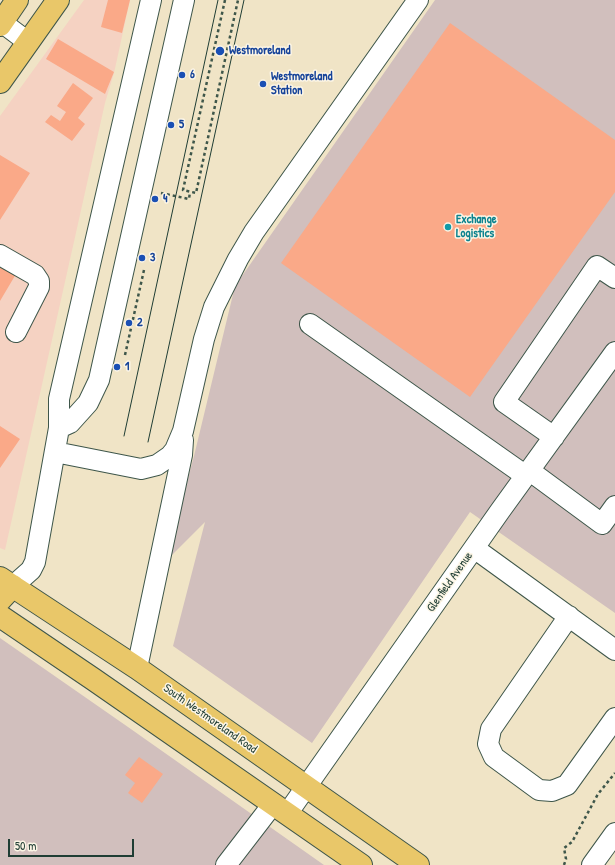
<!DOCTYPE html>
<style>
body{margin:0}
#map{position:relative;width:615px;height:865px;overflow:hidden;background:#f0e4c6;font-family:"Patrick Hand",sans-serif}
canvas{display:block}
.scale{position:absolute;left:8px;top:839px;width:126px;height:18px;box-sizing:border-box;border:2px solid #1f3d34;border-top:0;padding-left:5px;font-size:12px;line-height:14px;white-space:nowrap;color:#1f3d34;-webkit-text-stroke:3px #fcf5e5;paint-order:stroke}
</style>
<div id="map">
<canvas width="615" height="865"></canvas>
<div class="scale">50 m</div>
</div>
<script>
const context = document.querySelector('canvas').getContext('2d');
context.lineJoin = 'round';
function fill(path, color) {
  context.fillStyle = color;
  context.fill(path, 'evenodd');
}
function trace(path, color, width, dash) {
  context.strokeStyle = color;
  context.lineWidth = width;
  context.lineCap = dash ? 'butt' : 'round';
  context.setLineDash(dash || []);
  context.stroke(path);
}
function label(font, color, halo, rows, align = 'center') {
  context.font = font + ' "Patrick Hand",sans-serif';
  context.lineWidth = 3;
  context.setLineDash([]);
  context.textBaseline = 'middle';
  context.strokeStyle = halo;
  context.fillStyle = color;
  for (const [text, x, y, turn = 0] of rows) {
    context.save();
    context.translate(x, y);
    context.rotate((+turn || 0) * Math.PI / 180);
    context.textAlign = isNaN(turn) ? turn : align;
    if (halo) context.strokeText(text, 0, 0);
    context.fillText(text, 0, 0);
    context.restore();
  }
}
const built = new Path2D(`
 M 84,0 L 130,0 L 114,73 L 105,103 L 5,550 L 0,548 L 0,116 Z`);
const industrial = new Path2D(`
 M 435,0 L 615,0 L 615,613 L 470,512 L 312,743 L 173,646 L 205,522 L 168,559 L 179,511 L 194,456 L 235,286 Z
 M 0,638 L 128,727 L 324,865 L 0,865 Z`);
const building = new Path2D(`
 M 108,0 L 130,0 L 122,33 L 101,27 Z
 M 450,23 L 615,140 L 615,192 L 470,397 L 281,263 Z
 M 58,39 L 114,72 L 105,94 L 46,59 Z
 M 73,83 L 93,98 L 78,118 L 85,124 L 72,141 L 45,122 L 51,115 L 60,121 L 66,112 L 57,106 Z
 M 0,155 L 30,173 L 0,220 Z
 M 0,265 L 16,274 L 0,301 Z
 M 0,426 L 20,439 L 0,468 Z
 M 139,757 L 163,774 L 142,803 L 128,793 L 135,783 L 125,775 Z`);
const path = new Path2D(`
 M 225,0 L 183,190 L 196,193 L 238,0
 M 161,193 L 189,199 L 190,192
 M 125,355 L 144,270
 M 564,865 L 566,859 L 564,848 L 572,842 L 598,794 L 615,773`);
const minor = new Path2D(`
 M 0,21 L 28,42
 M 0,255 L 35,275 L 39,281 L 39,287 L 16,332
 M 310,324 L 526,476
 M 59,428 L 70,423 L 88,403 L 99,380 L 184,0
 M 554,437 L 504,402 L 597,266 L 615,278
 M 55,452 L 141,469 L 157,465 L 170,456 L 175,450 L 183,431 L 204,339 L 214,307 L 238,259 L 254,232 L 418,0
 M 530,471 L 602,524 L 615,506
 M 474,548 L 615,650
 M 13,586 L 31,570 L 35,562 L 59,428 L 59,399 L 151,0
 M 569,616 L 491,729 L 488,744 L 494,757 L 539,790 L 552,791 L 567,785 L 615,718
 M 137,668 L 182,455 L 183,440
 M 287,814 L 500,511 L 615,352
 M 226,865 L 273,804
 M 592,865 L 615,833`);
const major = new Path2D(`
 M 0,25 L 17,0
 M 0,82 L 58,0
 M 0,578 L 137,668 L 418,865
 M 0,600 L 13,586
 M 0,616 L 93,679 L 361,865`);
const tram = new Path2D(`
 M 124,436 L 218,0
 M 148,442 L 244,0`);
const markers = [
 [220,51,5,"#1a4fb4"],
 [182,75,4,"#1a4fb4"],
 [263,84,4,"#1a4fb4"],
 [171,125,4,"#1a4fb4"],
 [155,199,4,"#1a4fb4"],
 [448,227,4,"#0f9aa8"],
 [142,258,4,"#1a4fb4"],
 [129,323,4,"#1a4fb4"],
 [117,367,4,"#1a4fb4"]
];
const transitNames = [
 ["Westmoreland",229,51],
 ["6",190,75],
 ["Westmoreland",271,77],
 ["Station",271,91],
 ["5",179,125],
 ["4",163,199],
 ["3",150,258],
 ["2",137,323],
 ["1",125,367]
];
const cultureNames = [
 ["Exchange",456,220],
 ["Logistics",456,234]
];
const streetNames = [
 ["Glenfield Avenue",450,582,-55],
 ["South Westmoreland Road",210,719,35]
];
fill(built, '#f5d2c2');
fill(industrial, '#d1bfbd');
fill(building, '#faa988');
trace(minor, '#3e564a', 22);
trace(major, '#3e564a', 24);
trace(path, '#3e564a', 2.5, [3, 3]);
trace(minor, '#fff', 20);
trace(major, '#e9c769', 22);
trace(tram, '#1f3d34', 1);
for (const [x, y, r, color] of markers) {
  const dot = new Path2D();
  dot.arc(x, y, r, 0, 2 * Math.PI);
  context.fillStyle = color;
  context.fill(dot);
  trace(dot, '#fcf5e5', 1.5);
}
label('bold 12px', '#164399', '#fcf5e5', transitNames, 'left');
label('bold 12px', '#0d838f', '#fcf5e5', cultureNames, 'left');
label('12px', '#1f3d34', '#fcf5e5', streetNames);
</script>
